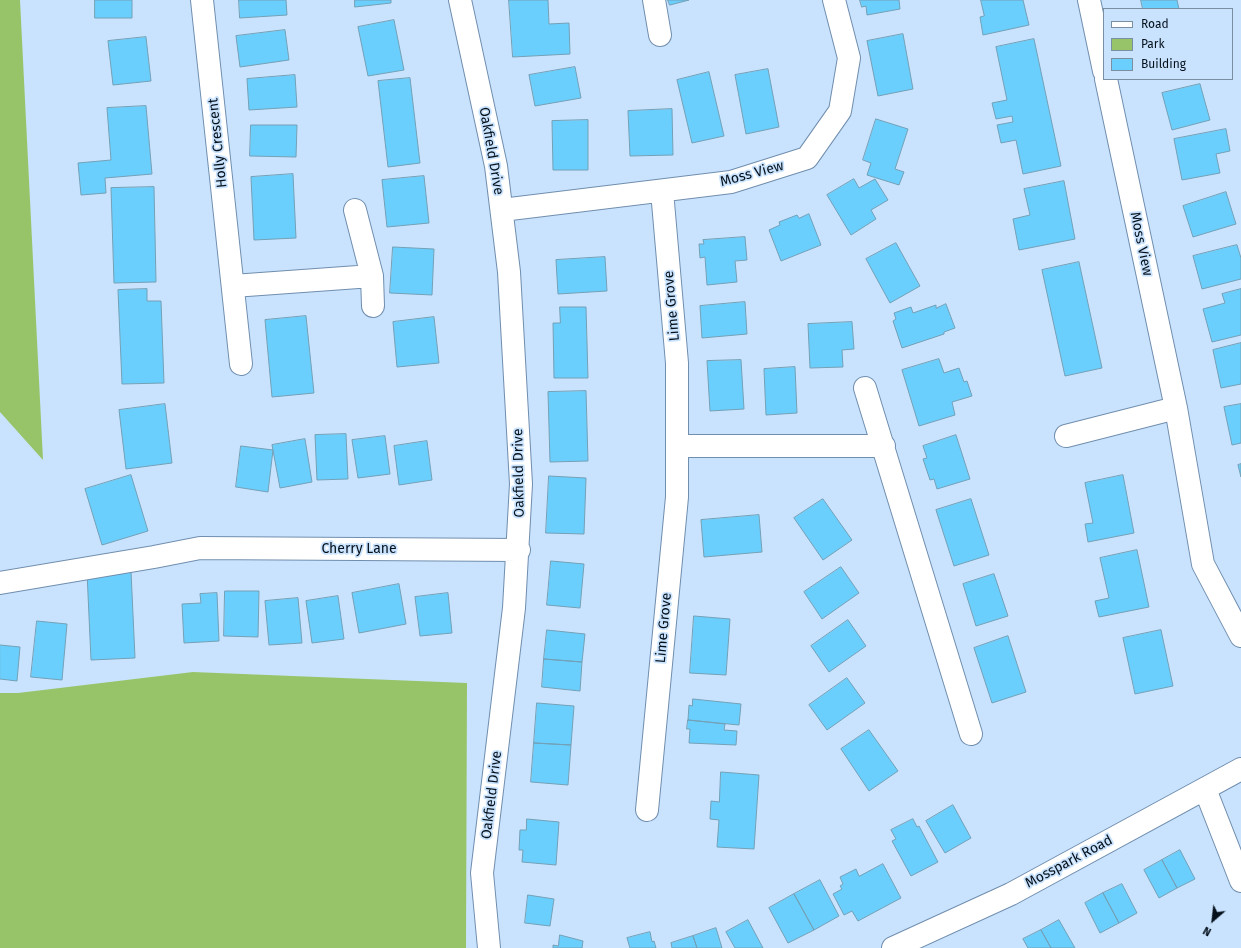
<!DOCTYPE html>
<style>
body{margin:0}
#map{position:relative;width:1241px;height:948px;overflow:hidden;background:#c9e3fe;font-family:"Fira Sans",sans-serif}
canvas{display:block}
.legend{position:absolute;left:1103px;top:8px;width:130px;height:72px;box-sizing:border-box;background:#c9e3fe;border:1px solid #7b8fa3;margin:0;padding:5px 7px;list-style:none;font-size:12px;color:#05101b}
.legend li{display:flex;align-items:center;gap:8px;height:20px}
.legend b{width:20px;border:1px solid #7b8fa3}
.north{position:absolute;left:1193px;top:900px;width:40px;height:40px;-webkit-text-stroke:3px #c9e3fe;paint-order:stroke;rotate:208deg;font-size:11px;font-weight:700;line-height:16px;text-align:center;color:#05101b}
.north::after{content:'';display:block;margin:auto;width:14px;height:18px;background:#05101b;clip-path:polygon(50% 0,100% 100%,50% 72%,0 100%)}
</style>
<div id="map">
<canvas width="1241" height="948"></canvas>
<ul class="legend">
<li><b style="height:5px;background:#fff"></b>Road</li>
<li><b style="height:11px;background:#98c469"></b>Park</li>
<li><b style="height:11px;background:#6bcffd"></b>Building</li>
</ul>
<div class="north">N</div>
</div>
<script>
const context = document.querySelector('canvas').getContext('2d');
context.lineJoin = 'round';
function fill(path, color) {
  context.fillStyle = color;
  context.fill(path, 'evenodd');
}
function trace(path, color, width, dash) {
  context.strokeStyle = color;
  context.lineWidth = width;
  context.lineCap = dash ? 'butt' : 'round';
  context.setLineDash(dash || []);
  context.stroke(path);
}
function label(font, color, halo, rows, align = 'center') {
  context.font = font + ' "Fira Sans",sans-serif';
  context.lineWidth = 3.5;
  context.setLineDash([]);
  context.textBaseline = 'middle';
  context.strokeStyle = halo;
  context.fillStyle = color;
  for (const [text, x, y, turn = 0] of rows) {
    context.save();
    context.translate(x, y);
    context.rotate((+turn || 0) * Math.PI / 180);
    context.textAlign = isNaN(turn) ? turn : align;
    if (halo) context.strokeText(text, 0, 0);
    context.fillText(text, 0, 0);
    context.restore();
  }
}
const green = new Path2D(`
 M 0,0 L 20,0 L 43,460 L 0,412 Z
 M 193,672 L 467,683 L 466,948 L 0,948 L 0,693 L 18,693 Z`);
const building = new Path2D(`
 M 95,0 L 132,0 L 132,18 L 95,18 Z
 M 239,0 L 286,0 L 287,15 L 240,18 Z
 M 355,0 L 391,0 L 391,3 L 355,7 Z
 M 509,0 L 548,0 L 549,24 L 569,23 L 570,54 L 513,57 Z
 M 668,0 L 689,0 L 670,5 Z
 M 860,0 L 899,0 L 900,9 L 867,15 L 866,6 L 862,7 Z
 M 981,0 L 1023,0 L 1029,25 L 983,35 L 980,17 L 984,16 Z
 M 1141,0 L 1177,0 L 1179,9 L 1143,9 Z
 M 394,20 L 404,70 L 368,76 L 358,27 Z
 M 285,30 L 289,60 L 240,67 L 236,36 Z
 M 903,34 L 913,89 L 878,96 L 867,41 Z
 M 146,37 L 151,81 L 113,85 L 108,41 Z
 M 1034,39 L 1061,166 L 1023,174 L 1016,140 L 1001,143 L 997,125 L 1013,122 L 1012,116 L 996,119 L 992,103 L 1007,100 L 996,47 Z
 M 575,67 L 581,98 L 535,106 L 529,75 Z
 M 768,69 L 779,127 L 746,134 L 735,75 Z
 M 709,72 L 724,136 L 692,143 L 677,80 Z
 M 295,75 L 297,107 L 249,110 L 247,79 Z
 M 410,78 L 420,163 L 388,167 L 378,81 Z
 M 1200,84 L 1210,120 L 1172,130 L 1162,93 Z
 M 146,106 L 152,174 L 105,178 L 106,193 L 81,195 L 78,163 L 111,160 L 107,108 Z
 M 672,109 L 673,155 L 630,156 L 628,111 Z
 M 876,119 L 908,129 L 895,169 L 904,172 L 899,185 L 867,175 L 871,163 L 863,160 Z
 M 588,120 L 588,170 L 553,170 L 552,121 Z
 M 251,125 L 297,125 L 296,157 L 250,156 Z
 M 1226,129 L 1230,151 L 1216,154 L 1220,173 L 1182,180 L 1174,139 Z
 M 293,174 L 296,238 L 254,240 L 251,177 Z
 M 424,176 L 429,223 L 387,227 L 382,180 Z
 M 854,179 L 859,188 L 875,179 L 888,200 L 871,210 L 876,219 L 851,235 L 827,195 Z
 M 1064,181 L 1075,239 L 1019,250 L 1013,219 L 1030,215 L 1024,189 Z
 M 154,187 L 156,282 L 114,283 L 111,188 Z
 M 1226,192 L 1236,224 L 1193,237 L 1183,206 Z
 M 809,214 L 821,245 L 781,261 L 769,230 L 780,225 L 779,222 L 797,215 L 799,218 Z
 M 745,237 L 747,260 L 735,261 L 737,282 L 707,285 L 705,257 L 700,258 L 699,244 L 704,244 L 703,240 Z
 M 896,243 L 920,286 L 890,303 L 866,259 Z
 M 1237,245 L 1241,258 L 1241,279 L 1202,289 L 1193,256 Z
 M 393,247 L 434,249 L 432,295 L 390,293 Z
 M 605,257 L 607,291 L 558,294 L 556,260 Z
 M 1079,262 L 1102,368 L 1065,376 L 1042,270 Z
 M 147,289 L 147,301 L 161,301 L 164,383 L 122,384 L 118,290 Z
 M 1241,289 L 1241,335 L 1212,342 L 1203,309 L 1225,303 L 1222,294 Z
 M 745,302 L 747,334 L 702,338 L 700,306 Z
 M 946,304 L 955,328 L 944,332 L 944,334 L 902,348 L 893,321 L 896,319 L 894,313 L 911,307 L 913,313 L 936,305 L 936,308 Z
 M 560,307 L 586,307 L 588,378 L 554,378 L 553,323 L 560,323 Z
 M 306,316 L 314,393 L 272,397 L 265,320 Z
 M 434,317 L 439,363 L 397,367 L 393,322 Z
 M 852,322 L 854,349 L 842,350 L 843,367 L 810,368 L 808,324 Z
 M 1241,343 L 1241,384 L 1221,388 L 1213,350 Z
 M 939,359 L 944,373 L 959,368 L 964,382 L 967,381 L 972,396 L 952,402 L 955,415 L 919,426 L 902,370 Z
 M 741,360 L 744,409 L 710,411 L 707,361 Z
 M 795,367 L 797,413 L 766,415 L 764,369 Z
 M 586,391 L 588,461 L 550,462 L 548,392 Z
 M 165,404 L 172,463 L 126,469 L 119,410 Z
 M 1241,404 L 1241,443 L 1232,445 L 1224,407 Z
 M 346,434 L 348,479 L 317,480 L 315,435 Z
 M 956,435 L 970,479 L 937,489 L 934,479 L 930,480 L 923,459 L 927,458 L 923,446 Z
 M 385,436 L 390,474 L 358,478 L 352,440 Z
 M 305,439 L 312,482 L 280,488 L 272,445 Z
 M 427,441 L 432,480 L 399,485 L 394,446 Z
 M 241,446 L 273,450 L 268,492 L 236,487 Z
 M 1241,464 L 1241,477 L 1238,465 Z
 M 131,475 L 148,531 L 102,545 L 85,489 Z
 M 1123,475 L 1134,533 L 1088,542 L 1085,524 L 1093,523 L 1085,483 Z
 M 549,476 L 586,478 L 584,534 L 546,533 Z
 M 823,499 L 852,540 L 823,560 L 794,518 Z
 M 971,499 L 989,555 L 954,566 L 936,510 Z
 M 759,515 L 762,552 L 704,557 L 701,520 Z
 M 1137,550 L 1149,607 L 1099,617 L 1095,601 L 1109,598 L 1100,558 Z
 M 551,561 L 584,564 L 580,608 L 547,605 Z
 M 841,567 L 859,593 L 822,619 L 804,592 Z
 M 131,571 L 135,658 L 91,660 L 87,572 Z
 M 994,574 L 1008,616 L 976,626 L 963,584 Z
 M 399,584 L 406,624 L 359,633 L 352,593 Z
 M 225,591 L 259,591 L 258,637 L 224,636 Z
 M 217,593 L 219,641 L 184,643 L 182,604 L 201,603 L 200,594 Z
 M 448,593 L 452,633 L 420,636 L 415,597 Z
 M 338,596 L 344,639 L 312,643 L 306,601 Z
 M 298,598 L 302,643 L 269,645 L 265,601 Z
 M 694,616 L 730,619 L 726,675 L 690,673 Z
 M 848,620 L 866,646 L 829,672 L 811,646 Z
 M 37,621 L 67,624 L 62,680 L 31,677 Z
 M 547,630 L 585,634 L 582,662 L 544,659 Z
 M 1161,630 L 1173,686 L 1135,694 L 1123,638 Z
 M 1008,636 L 1026,692 L 992,703 L 974,648 Z
 M 0,645 L 20,647 L 17,681 L 0,679 Z
 M 544,659 L 582,662 L 580,691 L 542,687 Z
 M 847,678 L 865,703 L 827,730 L 809,705 Z
 M 693,699 L 741,704 L 739,725 L 688,720 L 689,705 L 692,706 Z
 M 537,703 L 574,706 L 571,745 L 534,743 Z
 M 688,720 L 725,724 L 724,730 L 737,731 L 736,745 L 689,743 L 690,729 L 687,729 Z
 M 869,730 L 898,771 L 869,791 L 841,749 Z
 M 534,743 L 571,745 L 568,785 L 531,782 Z
 M 721,772 L 759,775 L 754,849 L 717,847 L 719,820 L 710,819 L 711,801 L 719,802 Z
 M 953,805 L 971,838 L 945,853 L 926,821 Z
 M 527,819 L 559,822 L 556,865 L 522,862 L 523,850 L 519,850 L 520,830 L 526,830 Z
 M 913,819 L 917,827 L 919,826 L 938,862 L 911,876 L 892,841 L 896,839 L 891,830 Z
 M 1180,850 L 1195,879 L 1177,888 L 1162,860 Z
 M 1162,860 L 1177,888 L 1159,898 L 1144,870 Z
 M 883,864 L 901,898 L 858,921 L 852,911 L 844,915 L 833,894 L 842,889 L 840,886 L 843,884 L 840,877 L 856,869 L 859,876 Z
 M 820,880 L 839,916 L 814,930 L 794,894 Z
 M 1122,884 L 1137,913 L 1119,923 L 1103,893 Z
 M 1103,893 L 1119,923 L 1100,933 L 1085,903 Z
 M 794,894 L 814,930 L 788,943 L 769,908 Z
 M 528,895 L 554,899 L 550,926 L 525,923 Z
 M 748,920 L 763,948 L 735,948 L 726,932 Z
 M 1059,920 L 1075,948 L 1051,948 L 1041,930 Z
 M 716,928 L 722,948 L 697,948 L 693,936 Z
 M 1041,930 L 1051,948 L 1028,948 L 1023,939 Z
 M 650,932 L 652,942 L 654,941 L 656,948 L 630,948 L 627,938 Z
 M 560,935 L 583,941 L 582,948 L 553,948 L 553,945 L 558,946 Z
 M 693,936 L 697,948 L 672,948 L 671,943 Z`);
const minor = new Path2D(`
 M 202,0 L 241,364
 M 460,0 L 496,166 L 509,272 L 521,484 L 514,608 L 482,873 L 489,948
 M 654,0 L 660,35
 M 1089,0 L 1104,71
 M 1106,79 L 1176,408 L 1203,564 L 1241,636
 M 355,210 L 372,276 L 373,306
 M 502,210 L 731,182 L 807,158 L 840,111 L 849,58 L 834,0
 M 233,286 L 372,276
 M 865,388 L 971,734
 M 1066,436 L 1176,408
 M 677,446 L 884,446
 M 0,583 L 154,557 L 200,548 L 519,550
 M 1205,789 L 1241,881
 M 647,810 L 677,497 L 677,363 L 662,191
 M 893,948 L 1011,894 L 1241,769`);
const streetNames = [
 ["Holly Crescent",218,143,-96],
 ["Oakfield Drive",491,151,80],
 ["Moss View",752,174,-15],
 ["Moss View",1141,244,78],
 ["Lime Grove",672,306,-95],
 ["Oakfield Drive",519,473,-91],
 ["Cherry Lane",359,549],
 ["Lime Grove",664,628,-85],
 ["Oakfield Drive",492,795,-83],
 ["Mosspark Road",1069,862,-28]
];
fill(green, '#98c469');
fill(building, '#6bcffd');
trace(building, '#73a0b7', 1);
trace(minor, '#708eae', 24);
trace(minor, '#fff', 22);
label('14px', '#05101b', '#c9e3fe', streetNames);
</script>
